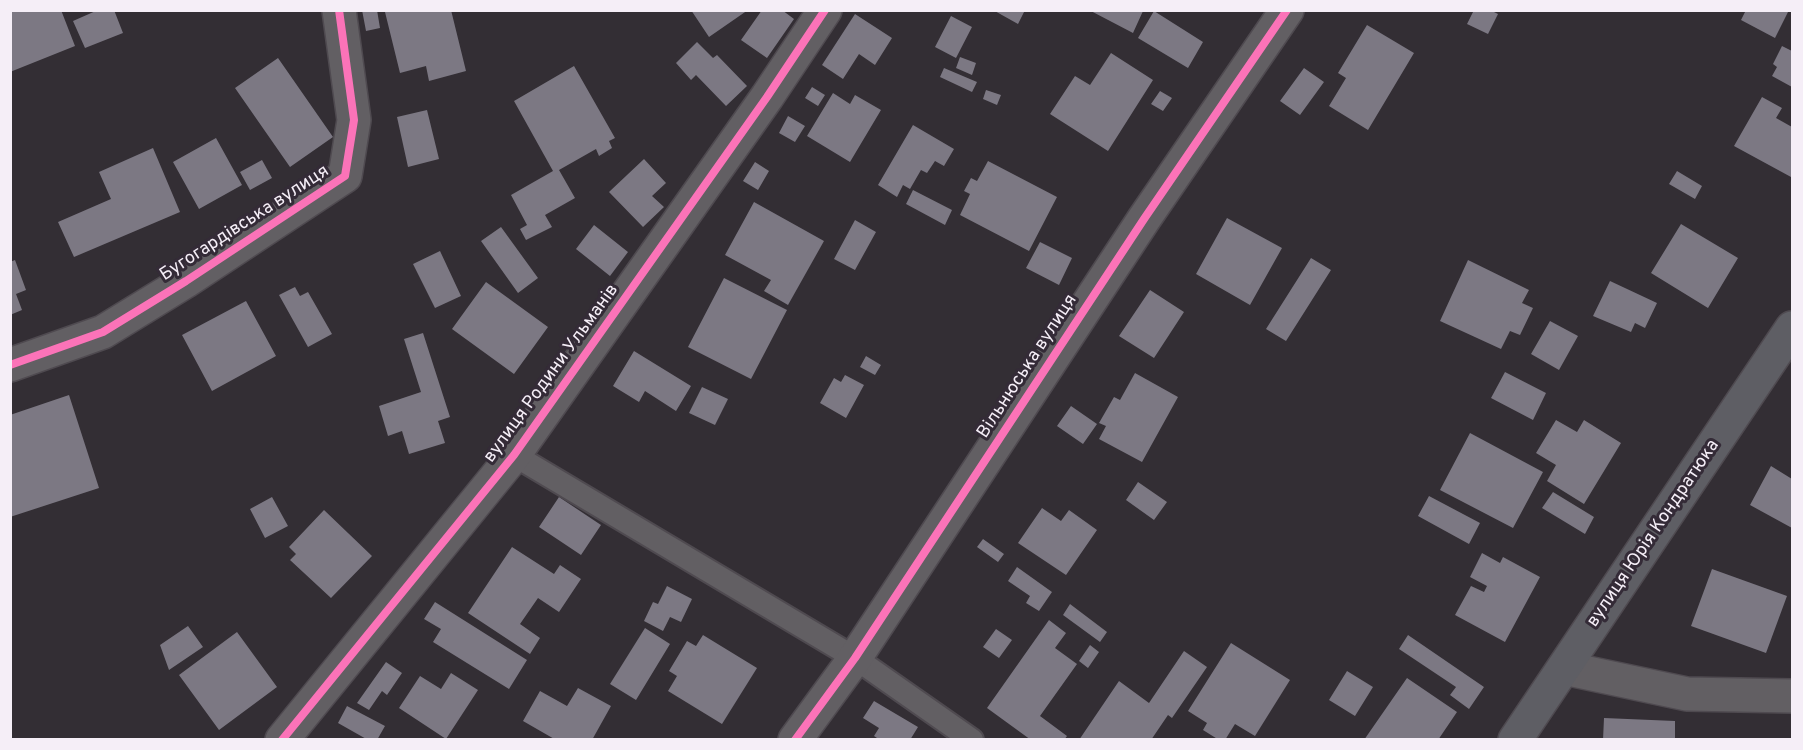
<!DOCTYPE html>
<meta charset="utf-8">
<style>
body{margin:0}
#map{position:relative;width:1803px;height:750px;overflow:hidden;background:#332e34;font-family:Overpass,sans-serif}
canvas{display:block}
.frame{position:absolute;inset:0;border:12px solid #f5eef7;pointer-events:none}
</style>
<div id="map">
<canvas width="1803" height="750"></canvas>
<div class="frame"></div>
</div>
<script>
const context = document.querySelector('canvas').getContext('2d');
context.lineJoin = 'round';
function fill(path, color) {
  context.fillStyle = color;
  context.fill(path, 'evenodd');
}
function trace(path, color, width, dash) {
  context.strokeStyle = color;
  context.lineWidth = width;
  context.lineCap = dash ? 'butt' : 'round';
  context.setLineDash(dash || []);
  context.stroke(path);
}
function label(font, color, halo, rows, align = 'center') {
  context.font = font + ' Overpass,sans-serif';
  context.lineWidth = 6;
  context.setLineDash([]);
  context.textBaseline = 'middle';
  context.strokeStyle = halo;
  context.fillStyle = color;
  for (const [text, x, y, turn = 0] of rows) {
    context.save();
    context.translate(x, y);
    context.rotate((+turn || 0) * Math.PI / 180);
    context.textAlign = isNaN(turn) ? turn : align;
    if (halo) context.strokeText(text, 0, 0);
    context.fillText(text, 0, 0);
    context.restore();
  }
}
const building = new Path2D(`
 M 10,10 L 61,10 L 75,46 L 10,72 Z
 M 98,10 L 114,10 L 123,33 L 85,48 L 73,21 Z
 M 362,10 L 377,10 L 380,28 L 366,31 Z
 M 392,10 L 451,10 L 466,71 L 429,81 L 426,66 L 400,73 L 385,12 Z
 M 691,10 L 748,10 L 709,37 Z
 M 762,10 L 782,10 L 794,19 L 767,58 L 741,40 Z
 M 993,10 L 1025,10 L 1018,24 Z
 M 1089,10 L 1142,10 L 1143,11 L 1133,33 Z
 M 1474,10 L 1490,10 L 1498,14 L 1488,34 L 1467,24 Z
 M 1746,10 L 1789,10 L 1775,38 L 1741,20 Z
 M 1154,11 L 1203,42 L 1188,68 L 1138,38 Z
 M 855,14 L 892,38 L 875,65 L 859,54 L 843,79 L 822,65 Z
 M 951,16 L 972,27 L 956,58 L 935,47 Z
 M 1367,25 L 1414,53 L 1368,130 L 1329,106 L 1346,78 L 1338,73 Z
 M 697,42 L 713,58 L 717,55 L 747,86 L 726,106 L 696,75 L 691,80 L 676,63 Z
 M 1782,46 L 1792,51 L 1792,87 L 1772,76 L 1777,67 L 1773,64 Z
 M 1111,53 L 1153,80 L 1108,151 L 1050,114 L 1075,76 L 1090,85 Z
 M 960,57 L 976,63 L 972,75 L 956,68 Z
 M 278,58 L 333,137 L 290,167 L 235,88 Z
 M 574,66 L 615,138 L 609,141 L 612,148 L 599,156 L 596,149 L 559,170 L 575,198 L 545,215 L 552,227 L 526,240 L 520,229 L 527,225 L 511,195 L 553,171 L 514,101 Z
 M 944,68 L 977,82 L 972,92 L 940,77 Z
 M 1304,68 L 1324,82 L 1300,115 L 1280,101 Z
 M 812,87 L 825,95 L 818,106 L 805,98 Z
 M 986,90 L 1001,95 L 997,105 L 983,99 Z
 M 1160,91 L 1172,98 L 1163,111 L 1151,104 Z
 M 833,93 L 850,104 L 855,95 L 881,110 L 850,162 L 807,136 Z
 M 1762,97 L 1782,108 L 1776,118 L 1792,127 L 1792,173 L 1791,177 L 1734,146 Z
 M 427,110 L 439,159 L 408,167 L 397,117 Z
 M 788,116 L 805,126 L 795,142 L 779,133 Z
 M 913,125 L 954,149 L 944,166 L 935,161 L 927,173 L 921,170 L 910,189 L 903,185 L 897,197 L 878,185 Z
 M 216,138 L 242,185 L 199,209 L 173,162 Z
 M 153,148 L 180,212 L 74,257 L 58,222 L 111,199 L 99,172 Z
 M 644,159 L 666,183 L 652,196 L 664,207 L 643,227 L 609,192 Z
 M 262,160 L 272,178 L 250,190 L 240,172 Z
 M 988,161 L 1057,197 L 1029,251 L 960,215 L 970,194 L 964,191 L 971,178 L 977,181 Z
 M 755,162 L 769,171 L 758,190 L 743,181 Z
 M 1677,171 L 1702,186 L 1695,199 L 1669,184 Z
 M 913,190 L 952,210 L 945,225 L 906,204 Z
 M 754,202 L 824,241 L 788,305 L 764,291 L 771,280 L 725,255 Z
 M 1227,218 L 1282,248 L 1250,305 L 1196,274 Z
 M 855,220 L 876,232 L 855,270 L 834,259 Z
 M 1681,224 L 1738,258 L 1708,308 L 1651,273 Z
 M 594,225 L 628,252 L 610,276 L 576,249 Z
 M 501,227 L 538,278 L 518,293 L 481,241 Z
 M 1040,242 L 1072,258 L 1059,285 L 1026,268 Z
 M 440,251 L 461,296 L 435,308 L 413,264 Z
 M 1311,258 L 1331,270 L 1286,341 L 1266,329 Z
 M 15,260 L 26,290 L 16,294 L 22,310 L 10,315 L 10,262 Z
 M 1468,260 L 1529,290 L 1522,303 L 1533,308 L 1520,335 L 1510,331 L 1501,349 L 1440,321 Z
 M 724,278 L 787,310 L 751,379 L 688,347 Z
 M 1610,281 L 1657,303 L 1645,328 L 1635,323 L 1631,332 L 1593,316 Z
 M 486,282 L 548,327 L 514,374 L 452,329 Z
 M 295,287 L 300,296 L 308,292 L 332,334 L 308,347 L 279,295 Z
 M 1150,290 L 1184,312 L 1154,358 L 1119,336 Z
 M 246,301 L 276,356 L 212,391 L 182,335 Z
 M 1550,321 L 1578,336 L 1559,370 L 1531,354 Z
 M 423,333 L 450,417 L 438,421 L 445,443 L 409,454 L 402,431 L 388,436 L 379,406 L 421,392 L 404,339 Z
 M 634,351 L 691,386 L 676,411 L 645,391 L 639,402 L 613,386 Z
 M 866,356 L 881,365 L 875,375 L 860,367 Z
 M 1505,372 L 1546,393 L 1533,420 L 1491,398 Z
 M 1135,373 L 1178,397 L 1142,462 L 1099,439 L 1106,426 L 1099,423 L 1114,397 L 1120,400 Z
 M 845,375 L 864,385 L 846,418 L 820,403 L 834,378 L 841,382 Z
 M 702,387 L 728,399 L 715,425 L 689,413 Z
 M 69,395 L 99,488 L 10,517 L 10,415 Z
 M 1071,406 L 1097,424 L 1083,444 L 1057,426 Z
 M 1556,420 L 1577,432 L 1584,420 L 1621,443 L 1584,504 L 1547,481 L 1556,465 L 1536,453 Z
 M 1470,433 L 1543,472 L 1513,528 L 1440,490 Z
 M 1771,466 L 1792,479 L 1792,528 L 1750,505 Z
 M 1138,482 L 1167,502 L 1154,520 L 1126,500 Z
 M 1553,492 L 1594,517 L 1585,534 L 1542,508 Z
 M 1429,496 L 1480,523 L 1469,544 L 1418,516 Z
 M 272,497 L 288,526 L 265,538 L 250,509 Z
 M 559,497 L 601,525 L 581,555 L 539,527 Z
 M 1042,508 L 1061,521 L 1069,510 L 1097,530 L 1066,575 L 1018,543 Z
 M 324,510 L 372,556 L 331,598 L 290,560 L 296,554 L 289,547 Z
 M 983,539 L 1004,554 L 998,562 L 977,547 Z
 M 512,547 L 554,574 L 560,565 L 581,579 L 559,612 L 538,598 L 520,624 L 540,638 L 530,654 L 468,613 Z
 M 1482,553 L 1500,563 L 1503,557 L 1540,577 L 1505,642 L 1455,615 L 1471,586 L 1484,592 L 1487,586 L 1470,577 Z
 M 1017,567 L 1052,592 L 1039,611 L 1026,603 L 1030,596 L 1008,581 Z
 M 1712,569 L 1787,596 L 1766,653 L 1691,626 Z
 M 667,586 L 692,599 L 681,622 L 670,617 L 663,631 L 644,621 L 653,602 L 658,604 Z
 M 435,602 L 527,660 L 509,689 L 433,642 L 441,629 L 424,619 Z
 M 1070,604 L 1107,632 L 1100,642 L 1063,615 Z
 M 1049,620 L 1066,633 L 1055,648 L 1077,664 L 1040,716 L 1067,736 L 1064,740 L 1031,740 L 987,708 Z
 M 188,626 L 203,647 L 169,670 L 160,645 Z
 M 645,628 L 670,644 L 636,700 L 610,684 Z
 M 996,629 L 1012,640 L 999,658 L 983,647 Z
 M 237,632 L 277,687 L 219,730 L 179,675 Z
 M 703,635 L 757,668 L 722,724 L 668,691 L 677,676 L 669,671 L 687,641 L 696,646 Z
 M 1408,635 L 1484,687 L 1469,709 L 1450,695 L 1456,687 L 1399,649 Z
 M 1231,643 L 1290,680 L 1255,736 L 1235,724 L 1225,740 L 1219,740 L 1203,730 L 1207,723 L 1188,711 Z
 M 1090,645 L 1099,652 L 1088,668 L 1079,661 Z
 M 1184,651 L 1207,667 L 1172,718 L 1168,715 L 1151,740 L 1079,740 L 1119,681 L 1149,703 Z
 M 386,662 L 402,673 L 387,695 L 382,691 L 369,710 L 357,703 Z
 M 1347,671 L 1373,687 L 1355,716 L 1329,700 Z
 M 451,673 L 478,690 L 446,739 L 399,708 L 420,676 L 441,689 Z
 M 1407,678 L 1457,712 L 1438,740 L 1364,740 Z
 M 578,688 L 611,706 L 592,740 L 556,740 L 523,721 L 540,691 L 567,706 Z
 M 874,701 L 918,727 L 910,740 L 880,740 L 874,736 L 879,728 L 863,718 Z
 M 347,706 L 385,726 L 377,740 L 368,740 L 338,723 Z
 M 1604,718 L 1675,721 L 1675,740 L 1603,740 Z`);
const lane = new Path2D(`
 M 514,455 L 855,658 L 972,740`);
const street = new Path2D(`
 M 10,365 L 103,332 L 186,281 L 345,176 L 354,120 L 339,10
 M 1564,668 L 1687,694 L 1792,696
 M 282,740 L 514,455 L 767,97 L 825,10
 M 795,740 L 855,658 L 1144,219 L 1287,10`);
const secondary = new Path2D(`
 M 1515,740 L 1792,328`);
const cycleway = new Path2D(`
 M 10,365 L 103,332 L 186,281 L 345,176 L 354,120 L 339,10
 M 282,740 L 514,455 L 767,97 L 825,10
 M 795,740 L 855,658 L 1144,219 L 1287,10`);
const streetNames = [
 ["Бугогардівська вулиця",245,224,-33],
 ["Вільнюська вулиця",1028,367,-57],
 ["вулиця Родини Ульманів",552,374,-54],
 ["вулиця Юрія Кондратюка",1654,534,-56]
];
fill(building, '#7c7883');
trace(lane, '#4f4a50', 26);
trace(street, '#4f4a50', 36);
trace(secondary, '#4f4a50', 36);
trace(lane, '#625f63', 22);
trace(street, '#625f63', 33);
trace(secondary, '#5e5e64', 33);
trace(cycleway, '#fb73b8', 8);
label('18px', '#f5eef7', '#342b37', streetNames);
</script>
